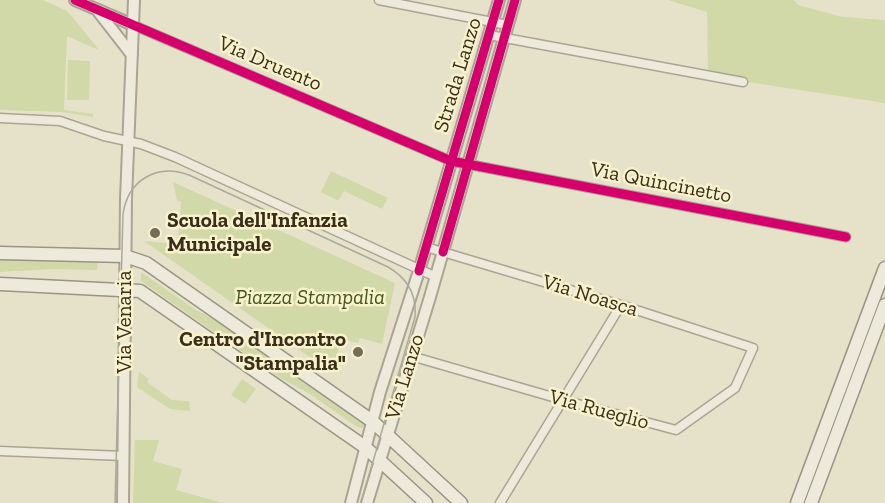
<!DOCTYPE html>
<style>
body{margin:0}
canvas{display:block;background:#e5e2c9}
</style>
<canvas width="885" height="503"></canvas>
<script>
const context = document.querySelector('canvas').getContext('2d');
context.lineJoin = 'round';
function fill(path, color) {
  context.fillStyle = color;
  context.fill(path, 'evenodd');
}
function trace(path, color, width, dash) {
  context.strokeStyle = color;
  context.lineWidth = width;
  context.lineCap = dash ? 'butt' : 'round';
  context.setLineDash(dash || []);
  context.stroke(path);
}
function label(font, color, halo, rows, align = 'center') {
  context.font = font + ' "Zilla Slab",serif';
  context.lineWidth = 5;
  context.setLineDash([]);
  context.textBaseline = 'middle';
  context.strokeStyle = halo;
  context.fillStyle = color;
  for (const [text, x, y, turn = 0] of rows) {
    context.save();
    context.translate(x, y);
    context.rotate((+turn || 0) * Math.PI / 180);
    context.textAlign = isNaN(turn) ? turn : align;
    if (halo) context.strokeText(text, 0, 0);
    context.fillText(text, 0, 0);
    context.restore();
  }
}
const green = new Path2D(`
 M 0,0 L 43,0 L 67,11 L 68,13 L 71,15 L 99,50 L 67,36 L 64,110 L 93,114 L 93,117 L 62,112 L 0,110 Z
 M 668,0 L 794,0 L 798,5 L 843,17 L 885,20 L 885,103 L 708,76 L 707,12 Z
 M 68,60 L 90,61 L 89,100 L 67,100 Z
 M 331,171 L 388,198 L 382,209 L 344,191 L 340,199 L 337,200 L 321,192 Z
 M 173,182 L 395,283 L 382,344 L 360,338 L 358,343 L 342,339 L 331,372 L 144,241 L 178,244 L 181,202 L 177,200 Z
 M 0,259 L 98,262 L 97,270 L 52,269 L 0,272 Z
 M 141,272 L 196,310 L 225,325 L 366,423 L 365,426 L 362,428 L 357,427 L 310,394 L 277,376 L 141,281 Z
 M 139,372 L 149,379 L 147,382 L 172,400 L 189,401 L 190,411 L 170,409 L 137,387 Z
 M 242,379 L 256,389 L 245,404 L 231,395 Z
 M 135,440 L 159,440 L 153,461 L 182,469 L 176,490 L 223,503 L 133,503 Z`);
const minor = new Path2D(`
 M 379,0 L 508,25
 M 133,25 L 451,161 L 846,237
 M 489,35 L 743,82
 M 0,118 L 60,121 L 104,136 L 141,144 L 175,157 L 436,277
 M 411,356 L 563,400 L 676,430 L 735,388 L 753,348 L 621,305 L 426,247
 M 0,451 L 123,456
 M 500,503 L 621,305`);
const tertiary = new Path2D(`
 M 75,0 L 133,25
 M 97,10 L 132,55
 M 123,503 L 126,199 L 134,0
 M 351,503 L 380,392 L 419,271 L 499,0
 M 367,503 L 430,297 L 515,0`);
const secondary = new Path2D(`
 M 0,253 L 125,256 L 146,263 L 372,421 L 461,503
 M 0,284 L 140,291 L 365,447 L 426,503
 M 797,503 L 885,268
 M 811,503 L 885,305`);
const tram = new Path2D(`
 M 115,503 L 123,214 C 128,180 157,163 189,175 L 388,267 C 407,278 417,295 415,317 L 361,503`);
const cycleway = new Path2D(`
 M 75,0 L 451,161 L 846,237
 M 443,252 L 515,0
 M 419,271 L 499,0`);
const markers = [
 [155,233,6,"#756d57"],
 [358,352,6,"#756d57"]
];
const streetNames = [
 ["Via Druento",270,64,23],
 ["Strada Lanzo",458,75,-73],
 ["Via Quincinetto",661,183,11],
 ["Via Noasca",590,296,17],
 ["Via Venaria",125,322,-90],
 ["Via Lanzo",405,377,-73],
 ["Via Rueglio",599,410,15]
];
const poiNames = [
 ["Scuola dell'Infanzia",167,221],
 ["Municipale",167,245],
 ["Centro d'Incontro",346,340,"right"],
 ["\"Stampalia\"",346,364,"right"]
];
const parkNames = [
 ["Piazza Stampalia",310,298]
];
fill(green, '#d1d9a9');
trace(minor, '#aaa593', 11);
trace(tertiary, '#aaa593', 14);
trace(secondary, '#999483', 15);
trace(minor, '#edeadb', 8);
trace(tertiary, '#edeadb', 10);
trace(secondary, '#edeadb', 12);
trace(tram, '#aba99c', 1.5);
trace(cycleway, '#d6006c', 9);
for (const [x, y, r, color] of markers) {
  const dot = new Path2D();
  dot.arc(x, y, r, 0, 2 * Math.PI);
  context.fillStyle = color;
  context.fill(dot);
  trace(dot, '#f9f2cc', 2);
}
label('21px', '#392e1a', '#f9f2cc', streetNames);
label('bold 21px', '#392e1a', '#f9f2cc', poiNames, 'left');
label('italic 21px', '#41571f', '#f9f2cc', parkNames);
</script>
